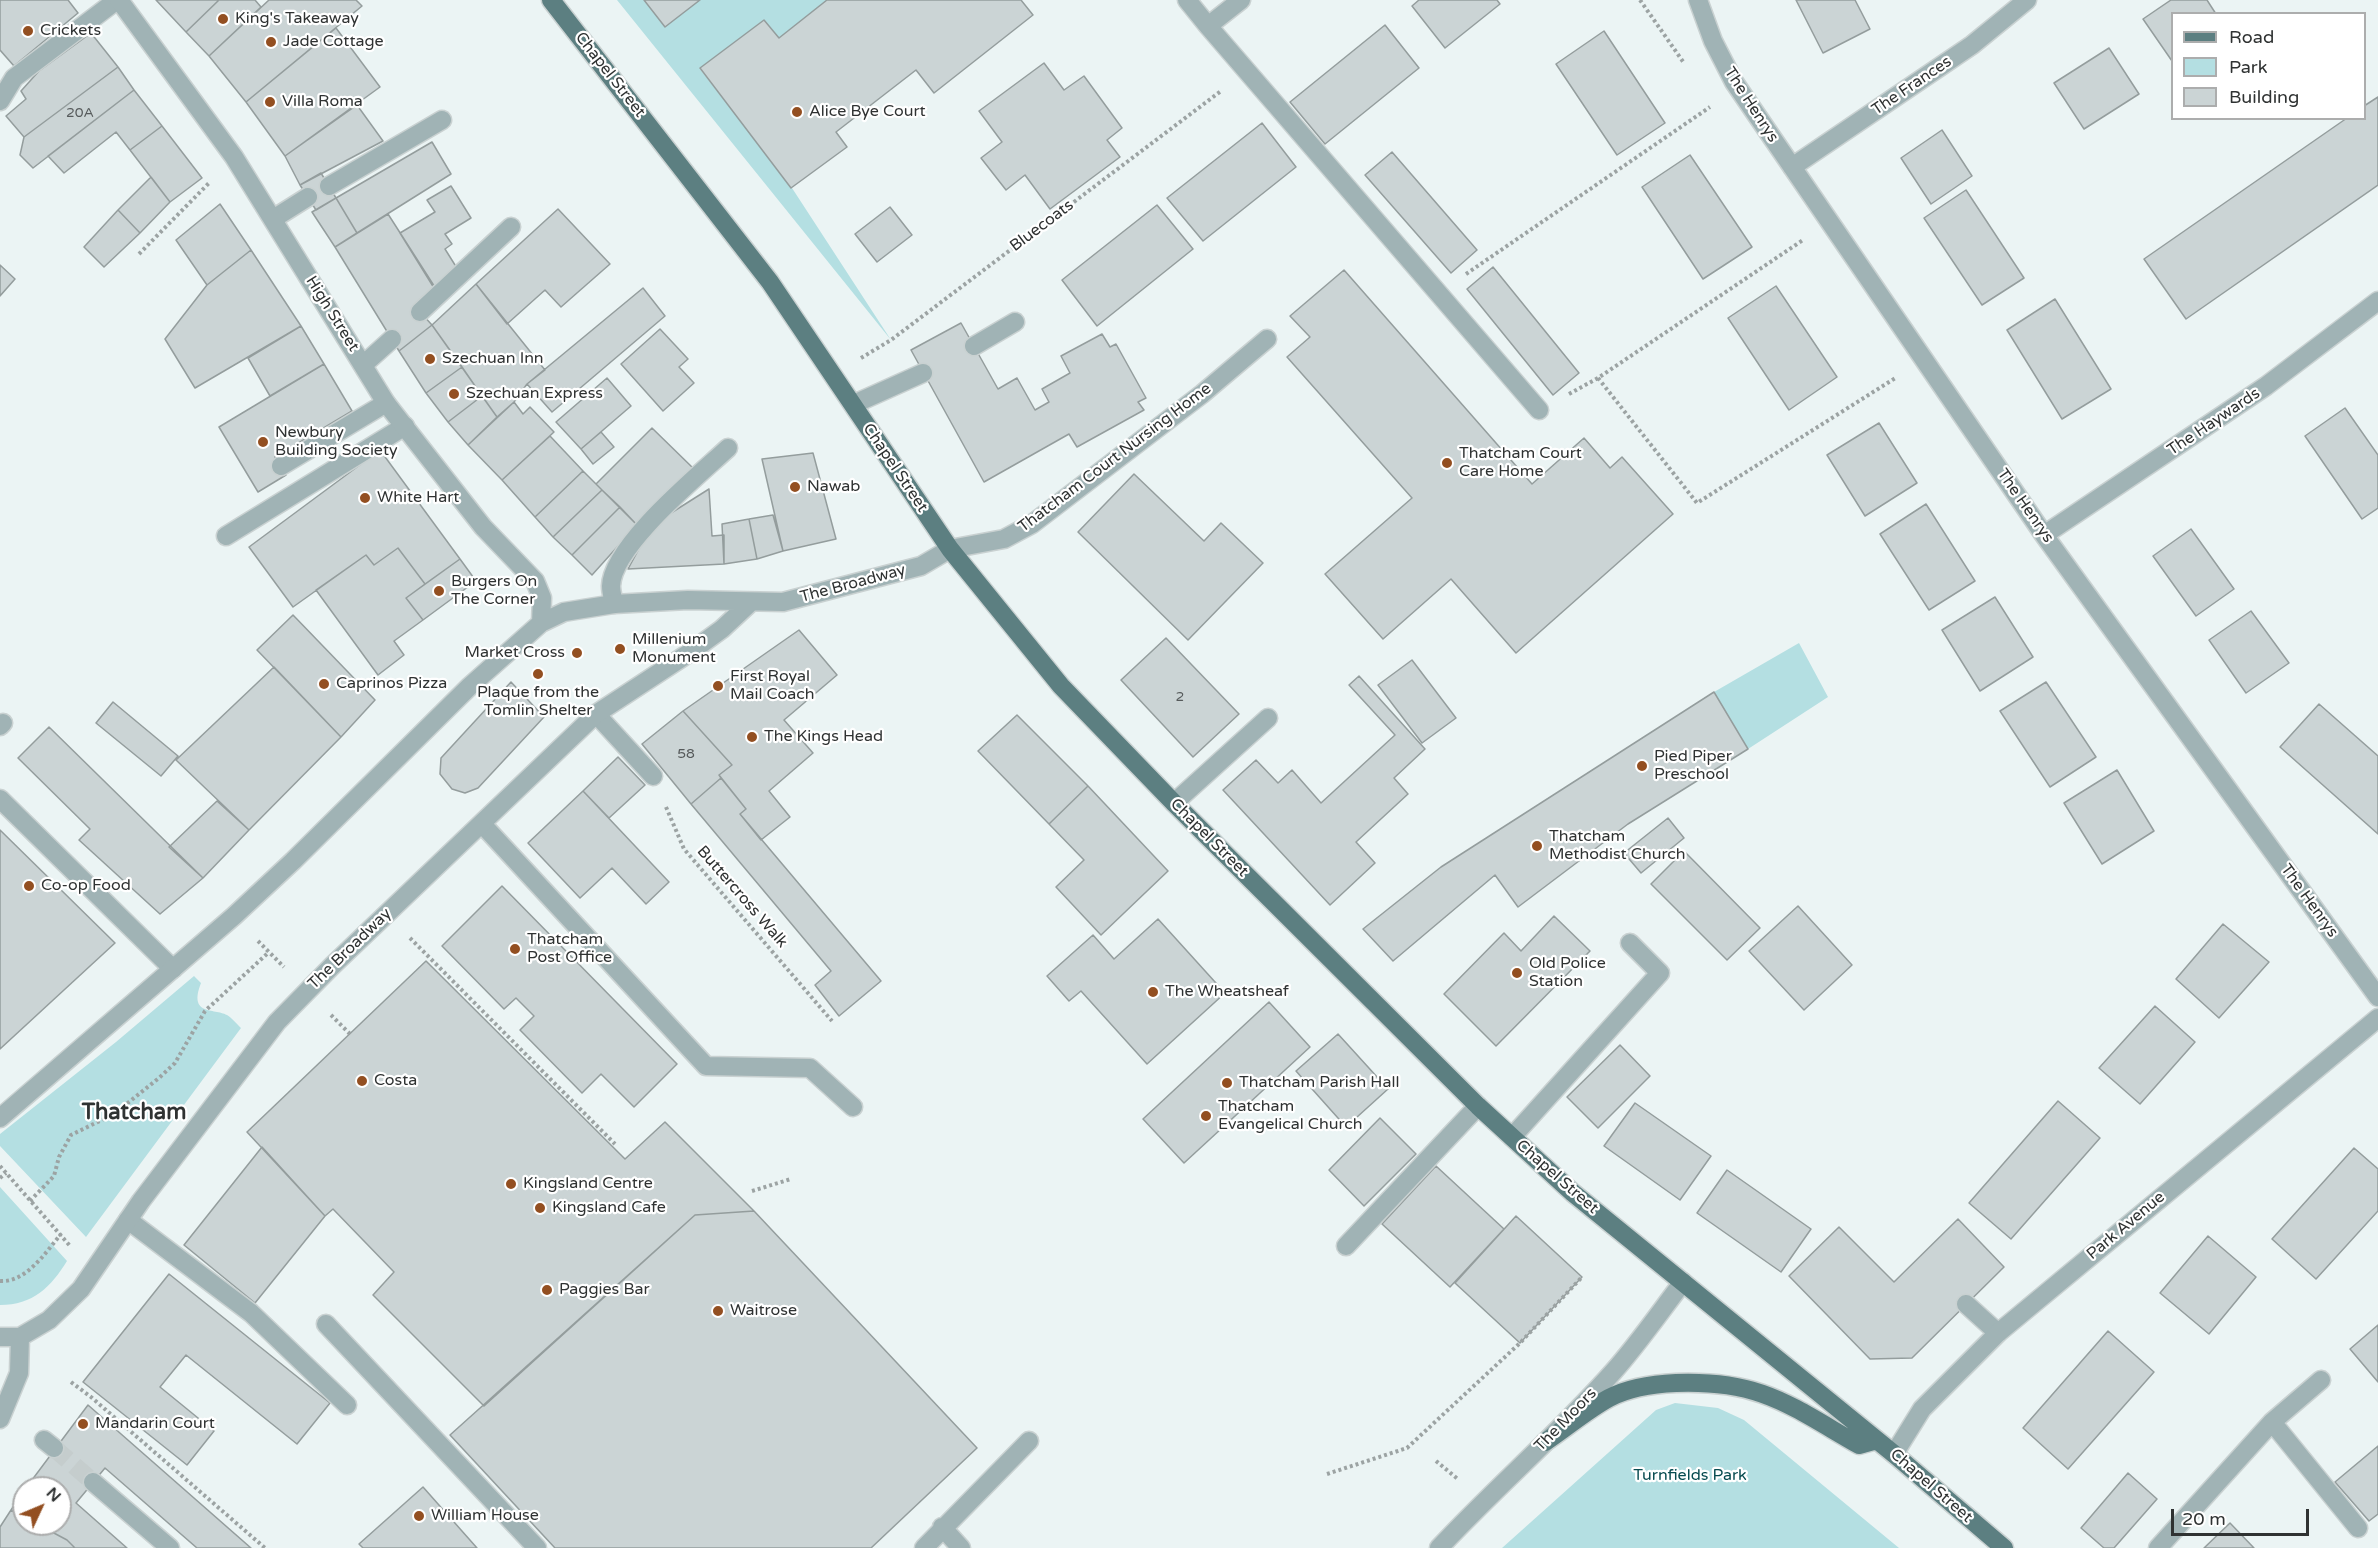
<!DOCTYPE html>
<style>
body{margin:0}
#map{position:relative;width:2378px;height:1548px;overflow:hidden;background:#ebf4f4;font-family:"Varela Round",sans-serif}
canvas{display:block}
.legend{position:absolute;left:2171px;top:12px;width:195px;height:108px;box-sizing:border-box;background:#fff;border:2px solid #acadad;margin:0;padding:8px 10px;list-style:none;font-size:18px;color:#2f3232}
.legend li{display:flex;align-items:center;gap:12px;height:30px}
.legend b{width:30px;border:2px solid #acadad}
.north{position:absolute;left:12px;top:1476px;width:60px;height:60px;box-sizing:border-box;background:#fff;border:2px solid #acadad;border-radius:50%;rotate:46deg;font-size:16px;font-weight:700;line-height:24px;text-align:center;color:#2f3232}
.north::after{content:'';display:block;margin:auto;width:21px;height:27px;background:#934f21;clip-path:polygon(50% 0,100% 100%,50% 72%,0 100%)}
.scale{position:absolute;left:2171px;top:1509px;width:138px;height:27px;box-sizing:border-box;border:3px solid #2f3232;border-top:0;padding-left:8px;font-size:18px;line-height:21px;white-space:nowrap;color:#2f3232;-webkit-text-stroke:4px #fff;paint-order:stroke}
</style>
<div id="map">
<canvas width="2378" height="1548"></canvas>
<ul class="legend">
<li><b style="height:8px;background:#5c7f81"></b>Road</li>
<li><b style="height:16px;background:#b4dfe2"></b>Park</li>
<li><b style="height:16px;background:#cbd4d5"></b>Building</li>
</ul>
<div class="north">N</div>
<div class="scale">20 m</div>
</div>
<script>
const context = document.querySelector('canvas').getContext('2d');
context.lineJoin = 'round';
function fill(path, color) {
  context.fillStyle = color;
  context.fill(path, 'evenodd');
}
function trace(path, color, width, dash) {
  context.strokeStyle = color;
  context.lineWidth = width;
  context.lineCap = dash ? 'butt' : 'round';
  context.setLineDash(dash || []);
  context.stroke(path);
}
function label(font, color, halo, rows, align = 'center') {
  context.font = font + ' "Varela Round",sans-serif';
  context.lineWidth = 4.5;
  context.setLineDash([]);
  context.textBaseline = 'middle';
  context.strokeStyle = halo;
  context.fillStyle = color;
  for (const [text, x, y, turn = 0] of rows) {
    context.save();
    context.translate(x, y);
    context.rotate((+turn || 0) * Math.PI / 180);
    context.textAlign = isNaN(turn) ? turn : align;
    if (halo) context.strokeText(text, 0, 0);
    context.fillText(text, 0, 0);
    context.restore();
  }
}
const green = new Path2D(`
 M 617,0 L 827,0 L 779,38 L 764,20 L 700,69 L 792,188 L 891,340 Z
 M 1799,643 L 1828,697 L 1748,749 L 1714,692 Z
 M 194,976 L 201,983 C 188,1016 214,1008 227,1015 C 232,1018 237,1024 241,1028 L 86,1237 L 0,1146 L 0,1134 L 116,1042 Z
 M 0,1187 L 67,1261 C 51,1287 33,1305 0,1305 Z
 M 1675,1403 L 1718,1408 L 1744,1420 L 1899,1548 L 1502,1548 L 1656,1410 Z`);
const building = new Path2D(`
 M 0,0 L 68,0 L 78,13 L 14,66 L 0,50 Z
 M 156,0 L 219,0 L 186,32 Z
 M 219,0 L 255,0 L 261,7 L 209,56 L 186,32 Z
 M 269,0 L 356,0 L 362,6 L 246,102 L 209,56 Z
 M 644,0 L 700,0 L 665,27 Z
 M 827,0 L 1021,0 L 1033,15 L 934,93 L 916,70 L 836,132 L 847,147 L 791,188 L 700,68 L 764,20 L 779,38 Z
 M 1419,0 L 1497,0 L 1500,4 L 1445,48 L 1412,6 Z
 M 1796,0 L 1855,0 L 1870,29 L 1823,53 Z
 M 2171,0 L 2207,0 L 2216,14 L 2172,14 L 2172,61 L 2143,19 Z
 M 1385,25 L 1419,68 L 1325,144 L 1290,102 Z
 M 336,28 L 380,87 L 285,156 L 246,102 Z
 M 1604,31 L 1665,123 L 1617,155 L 1556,64 Z
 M 91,33 L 118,67 L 24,137 L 6,116 L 26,99 L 21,91 L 39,71 Z
 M 2109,48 L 2139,94 L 2084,129 L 2054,83 Z
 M 1044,63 L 1064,90 L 1084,76 L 1122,128 L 1107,140 L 1120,157 L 1050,209 L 1025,175 L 1006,190 L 981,158 L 1002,142 L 979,111 Z
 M 118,67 L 134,90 L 33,168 L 20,155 L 24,137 Z
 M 134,90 L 162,126 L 130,150 L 116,132 L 64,173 L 48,156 Z
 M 2378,97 L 2378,185 L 2186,319 L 2144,259 L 2347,118 L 2364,118 L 2364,106 Z
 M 357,105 L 383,141 L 300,185 L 285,156 Z
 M 1262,123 L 1296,167 L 1203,241 L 1167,198 Z
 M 162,126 L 202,178 L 170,202 L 130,150 Z
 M 1942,130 L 1972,176 L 1931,204 L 1901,158 Z
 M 432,142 L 451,174 L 357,233 L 336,198 Z
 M 1392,152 L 1477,250 L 1451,273 L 1365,175 Z
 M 1690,155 L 1752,247 L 1703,279 L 1642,187 Z
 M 321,173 L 336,198 L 316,210 L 300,185 Z
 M 151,177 L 170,202 L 140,233 L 118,210 Z
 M 451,186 L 471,218 L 445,234 L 452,244 L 445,249 L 460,273 L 434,288 L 400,233 L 435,212 L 427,200 Z
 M 1966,190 L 2024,278 L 1982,305 L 1924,218 Z
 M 336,198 L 357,233 L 335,247 L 312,212 Z
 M 220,204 L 251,250 L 207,285 L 176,240 Z
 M 1157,205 L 1193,249 L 1097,326 L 1062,280 Z
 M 890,207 L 912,235 L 877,262 L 855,234 Z
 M 558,209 L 610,264 L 561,307 L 545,290 L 507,324 L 476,284 Z
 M 118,210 L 140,233 L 104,267 L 84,247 Z
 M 388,214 L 438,292 L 420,312 L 432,325 L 399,351 L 335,247 Z
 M 251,250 L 301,326 L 195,388 L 165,339 L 207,285 Z
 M 0,265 L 15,279 L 0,296 Z
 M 1493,267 L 1579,373 L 1553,395 L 1467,289 Z
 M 1344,270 L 1532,484 L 1584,438 L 1610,468 L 1622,457 L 1673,514 L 1516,653 L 1451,579 L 1383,639 L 1325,574 L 1412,498 L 1287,357 L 1310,337 L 1290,316 Z
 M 476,284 L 545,370 L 527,384 L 514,402 L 497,417 L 432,325 Z
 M 1776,286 L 1837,377 L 1789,410 L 1728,318 Z
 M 643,288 L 665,316 L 552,412 L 527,384 Z
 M 2055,299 L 2111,389 L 2062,419 L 2007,330 Z
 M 961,323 L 998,389 L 1017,378 L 1035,410 L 1049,402 L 1042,389 L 1070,373 L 1061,356 L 1102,334 L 1110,347 L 1116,344 L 1146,398 L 1138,402 L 1144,410 L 1077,447 L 1069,434 L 984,482 L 911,350 Z
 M 432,325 L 462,367 L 426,393 L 399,351 Z
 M 301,326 L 324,364 L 270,396 L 248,358 Z
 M 660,329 L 688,359 L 679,367 L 694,383 L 663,411 L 621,364 Z
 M 324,364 L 352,411 L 275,457 L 286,475 L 258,492 L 219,427 Z
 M 462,367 L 482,396 L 448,422 L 426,393 Z
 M 607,378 L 631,406 L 581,449 L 556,422 Z
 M 482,396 L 497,417 L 468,445 L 448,422 Z
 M 514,402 L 523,414 L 530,407 L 554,432 L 502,480 L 468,445 Z
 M 2345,408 L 2378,455 L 2378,508 L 2362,519 L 2305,436 Z
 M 1879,423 L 1917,483 L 1865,516 L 1827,455 Z
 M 652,428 L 694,469 L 637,525 L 596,484 Z
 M 601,432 L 614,447 L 593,464 L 581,449 Z
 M 550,436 L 583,471 L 535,517 L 502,480 Z
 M 380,450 L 460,559 L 425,584 L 398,548 L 374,565 L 366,555 L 293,607 L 249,547 Z
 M 813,453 L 836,539 L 783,551 L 762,459 Z
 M 583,471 L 602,490 L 553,537 L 535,517 Z
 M 1134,474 L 1204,541 L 1221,523 L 1263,563 L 1188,640 L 1078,532 Z
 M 709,489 L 712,536 L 724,535 L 724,564 L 628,569 L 652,525 Z
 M 602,490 L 620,507 L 572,555 L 553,537 Z
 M 1926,504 L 1975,581 L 1929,610 L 1880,534 Z
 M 620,507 L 637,525 L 592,575 L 572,555 Z
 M 773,515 L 783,551 L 757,559 L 749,519 Z
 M 749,519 L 757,559 L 724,564 L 722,524 Z
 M 2191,529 L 2234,589 L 2196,616 L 2153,556 Z
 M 398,548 L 425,584 L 406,598 L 423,620 L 394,641 L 404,655 L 378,675 L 316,590 L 366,555 L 374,565 Z
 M 460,559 L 476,581 L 423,620 L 406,598 Z
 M 1995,597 L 2033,657 L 1980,691 L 1942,630 Z
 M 2251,611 L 2289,663 L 2246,693 L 2209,640 Z
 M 293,615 L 375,700 L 341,737 L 257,650 Z
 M 799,630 L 837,675 L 784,720 L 813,753 L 769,791 L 790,817 L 761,840 L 740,814 L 746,809 L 719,775 L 732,765 L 683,711 Z
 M 1166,638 L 1239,714 L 1193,757 L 1121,680 Z
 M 1412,660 L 1456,718 L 1422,743 L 1378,685 Z
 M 274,667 L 341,737 L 249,830 L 176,760 Z
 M 1359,676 L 1425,749 L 1394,778 L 1408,794 L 1356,842 L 1375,863 L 1330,905 L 1223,790 L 1256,760 L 1278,783 L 1292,770 L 1321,803 L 1395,735 L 1349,685 Z
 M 511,682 L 544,717 L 478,788 L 465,793 L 452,789 L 440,774 L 441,758 Z
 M 2046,682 L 2096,757 L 2050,787 L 2000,711 Z
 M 1714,692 L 1748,749 L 1628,824 L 1518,907 L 1495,875 L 1393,961 L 1363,929 L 1441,867 Z
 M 113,702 L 178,756 L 161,776 L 96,723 Z
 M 2319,704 L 2378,756 L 2378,834 L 2280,747 Z
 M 683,711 L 732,765 L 719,775 L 721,778 L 691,804 L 642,744 Z
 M 1017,715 L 1088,786 L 1049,824 L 978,751 Z
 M 49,727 L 203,878 L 160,914 L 79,840 L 90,829 L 18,758 Z
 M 618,757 L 645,785 L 609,818 L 583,791 Z
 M 2117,770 L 2154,831 L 2102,864 L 2064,803 Z
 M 721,778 L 746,809 L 740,814 L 881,981 L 839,1016 L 815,985 L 831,971 L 691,804 Z
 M 1088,786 L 1168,871 L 1101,935 L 1056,887 L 1084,860 L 1049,824 Z
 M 583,791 L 669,882 L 646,904 L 612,868 L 580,898 L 528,843 Z
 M 217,801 L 249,830 L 203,878 L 169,847 Z
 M 1668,818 L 1684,838 L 1641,873 L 1624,853 Z
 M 0,830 L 115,943 L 0,1049 Z
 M 1684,851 L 1760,928 L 1727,960 L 1651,884 Z
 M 502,886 L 677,1064 L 634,1107 L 601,1074 L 582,1093 L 520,1030 L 534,1016 L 516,998 L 504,1009 L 442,946 Z
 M 1798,906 L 1852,965 L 1804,1010 L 1749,951 Z
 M 1554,916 L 1590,951 L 1496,1046 L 1444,994 L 1504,933 L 1521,951 Z
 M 1158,919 L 1225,993 L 1147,1064 L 1081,991 L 1069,1001 L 1047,976 L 1093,935 L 1114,959 Z
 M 2223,924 L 2269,962 L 2219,1018 L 2176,979 Z
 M 426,961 L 625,1159 L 665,1122 L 754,1211 L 695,1215 L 484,1406 L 373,1295 L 394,1272 L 333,1209 L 325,1216 L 247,1132 Z
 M 1269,1002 L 1310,1047 L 1184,1163 L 1143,1119 Z
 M 2155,1006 L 2195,1042 L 2140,1104 L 2099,1068 Z
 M 1338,1034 L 1388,1089 L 1346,1127 L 1296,1071 Z
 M 1620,1045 L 1650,1076 L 1598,1128 L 1567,1097 Z
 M 2058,1101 L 2100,1138 L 2011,1239 L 1969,1203 Z
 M 1635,1103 L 1711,1156 L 1680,1200 L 1604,1146 Z
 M 1380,1118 L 1416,1154 L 1364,1206 L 1329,1170 Z
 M 262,1147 L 325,1216 L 255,1303 L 184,1245 Z
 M 2354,1148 L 2378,1169 L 2378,1211 L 2316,1279 L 2272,1239 Z
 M 1436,1166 L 1504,1229 L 1450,1287 L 1382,1224 Z
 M 1727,1170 L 1811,1229 L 1781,1272 L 1697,1213 Z
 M 754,1211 L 977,1448 L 871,1548 L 555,1548 L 450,1435 L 695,1215 Z
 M 1516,1216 L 1582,1277 L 1520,1343 L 1455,1283 Z
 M 1958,1219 L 2004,1267 L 1912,1358 L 1870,1359 L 1789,1276 L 1839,1227 L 1894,1282 Z
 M 2208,1236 L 2256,1277 L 2209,1334 L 2160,1293 Z
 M 169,1274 L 330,1403 L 297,1444 L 186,1355 L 160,1387 L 214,1431 L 187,1465 L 83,1382 Z
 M 2378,1325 L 2378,1382 L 2350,1349 Z
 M 2108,1331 L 2154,1372 L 2068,1469 L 2023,1428 Z
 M 88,1405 L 251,1548 L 197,1548 L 105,1468 L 76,1503 L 127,1548 L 75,1548 L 67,1540 L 37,1524 L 60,1524 L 60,1488 L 26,1488 Z
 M 2378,1446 L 2378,1514 L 2369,1521 L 2335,1482 Z
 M 2128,1473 L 2157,1499 L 2114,1548 L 2104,1548 L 2081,1528 Z
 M 423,1487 L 477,1548 L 363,1548 L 359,1544 Z
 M 24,1491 L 24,1517 L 11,1510 Z
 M 11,1510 L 24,1517 L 24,1524 L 37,1524 L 67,1540 L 75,1548 L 0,1548 L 0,1527 Z
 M 2230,1523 L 2254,1548 L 2204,1548 Z`);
const pedestrianTunnel = new Path2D(`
 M 54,1448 L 93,1482`);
const path = new Path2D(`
 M 1640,0 L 1684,63
 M 139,254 L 210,182
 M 1466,274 L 1710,107
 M 861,358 L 891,340 L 1221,91
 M 1598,378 L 1697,503 L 1897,377
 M 1569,394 L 1598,378 L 1803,240
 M 666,807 L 684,849 L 832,1021
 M 410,938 L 615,1144
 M 258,941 L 284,967
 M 331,1015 L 350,1034
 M 0,1166 L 71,1247
 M 0,1178 L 6,1173
 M 752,1191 L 791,1179
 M 30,1201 L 54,1176 L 59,1157 L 71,1135 L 114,1114 L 159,1078 L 175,1063 L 205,1011 L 269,952
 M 0,1281 C 26,1283 46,1252 61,1234
 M 71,1382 L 91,1397 L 265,1548
 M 1436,1461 L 1459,1480
 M 1327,1474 L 1407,1448 L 1520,1343 L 1582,1277`);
const service = new Path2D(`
 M 0,101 L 14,78 L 117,0
 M 329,186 L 442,120
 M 273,219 L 308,197
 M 420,312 L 511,227
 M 974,346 L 1015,322
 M 363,365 L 392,339
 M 854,404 L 923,373
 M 281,466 L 386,403
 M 226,536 L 405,426
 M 614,604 C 613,598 611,592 611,586 C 612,546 699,475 728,448
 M 596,714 L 653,776
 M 0,726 L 3,723
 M 0,799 L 173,969
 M 1174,803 L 1268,718
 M 482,824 L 706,1066 L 810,1068 L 853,1107
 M 1512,1137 L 1660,973 L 1630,943
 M 128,1220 L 251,1313 L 347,1405
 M 1346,1246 L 1478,1106
 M 1966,1304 L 1998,1333
 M 326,1324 L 537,1548
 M 942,1527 L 961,1548
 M 924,1548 L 1029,1441`);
const pedestrian = new Path2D(`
 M 44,1440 L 54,1448
 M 93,1482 L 170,1548`);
const minor = new Path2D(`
 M 1187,0 L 1208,26 L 1241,0
 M 1698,0 L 1713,41 L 1734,82 L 2044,535 L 2378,997
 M 1208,26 L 1539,410
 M 1792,167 L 1972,45 L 2027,0
 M 2044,535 L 2266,386 L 2378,301
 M 950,549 L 1004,539 L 1032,524 L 1202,394 L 1267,339
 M 2272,1422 L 2358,1528
 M 2158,1548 L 2272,1422 L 2321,1380`);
const tertiary = new Path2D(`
 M 119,0 L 234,157 L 386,403 L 483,527 L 535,581 L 542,598 L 541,623
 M 0,1118 L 234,916 L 293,861 L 470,686 L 541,623 L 564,612 L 614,604 L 688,600 L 783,602 L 921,566 L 950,549
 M 0,1337 L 20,1337 L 49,1320 L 81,1289 L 141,1201 L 277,1022 L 332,966 L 596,714 L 689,653 L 722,629 L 751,602
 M 0,1419 L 19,1373 L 20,1337
 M 1894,1454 L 1922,1409 L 1998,1333 L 2378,1018
 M 1439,1548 C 1495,1488 1558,1434 1613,1372 C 1638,1344 1660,1312 1683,1282`);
const primary = new Path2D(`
 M 551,0 L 770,282 L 950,549 L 1061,686 L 1174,803 L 1478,1106 L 1573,1193 L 1894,1454 L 2004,1548
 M 1545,1442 C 1566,1428 1587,1410 1609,1398 C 1630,1387 1653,1384 1676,1383 C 1761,1380 1789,1405 1859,1445 L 1877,1440`);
const markers = [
 [223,19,6,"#934f21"],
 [28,31,6,"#934f21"],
 [271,42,6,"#934f21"],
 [270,102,6,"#934f21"],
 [797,112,6,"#934f21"],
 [430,359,6,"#934f21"],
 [454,394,6,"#934f21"],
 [263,442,6,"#934f21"],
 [1447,463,6,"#934f21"],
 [795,487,6,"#934f21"],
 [365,498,6,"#934f21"],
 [439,591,6,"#934f21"],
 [620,649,6,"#934f21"],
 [577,653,6,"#934f21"],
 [538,674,6,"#934f21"],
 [324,684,6,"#934f21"],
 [718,686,6,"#934f21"],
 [752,737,6,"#934f21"],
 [1642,766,6,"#934f21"],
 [1537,846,6,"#934f21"],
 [29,886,6,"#934f21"],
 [515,949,6,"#934f21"],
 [1517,973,6,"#934f21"],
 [1153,992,6,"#934f21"],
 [362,1081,6,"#934f21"],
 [1227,1083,6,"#934f21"],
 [1206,1116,6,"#934f21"],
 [511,1184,6,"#934f21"],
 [540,1208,6,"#934f21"],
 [547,1290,6,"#934f21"],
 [718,1311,6,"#934f21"],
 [83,1424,6,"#934f21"],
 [419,1516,6,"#934f21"]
];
const numberNames = [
 ["20A",80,113],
 ["2",1180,697],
 ["58",686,754]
];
const poiNames = [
 ["King's Takeaway",235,19],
 ["Crickets",40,31],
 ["Jade Cottage",283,42],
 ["Villa Roma",282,102],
 ["Alice Bye Court",809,112],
 ["Szechuan Inn",442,359],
 ["Szechuan Express",466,394],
 ["Newbury",275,433],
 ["Building Society",275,451],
 ["Thatcham Court",1459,454],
 ["Care Home",1459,472],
 ["Nawab",807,487],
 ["White Hart",377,498],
 ["Burgers On",451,582],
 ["The Corner",451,600],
 ["Millenium",632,640],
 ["Monument",632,658],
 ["Market Cross",565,653,"right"],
 ["First Royal",730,677],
 ["Mail Coach",730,695],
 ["Caprinos Pizza",336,684],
 ["Plaque from the",538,693,"center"],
 ["Tomlin Shelter",538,711,"center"],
 ["The Kings Head",764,737],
 ["Pied Piper",1654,757],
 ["Preschool",1654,775],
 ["Thatcham",1549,837],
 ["Methodist Church",1549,855],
 ["Co-op Food",41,886],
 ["Thatcham",527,940],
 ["Post Office",527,958],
 ["Old Police",1529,964],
 ["Station",1529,982],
 ["The Wheatsheaf",1165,992],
 ["Costa",374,1081],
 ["Thatcham Parish Hall",1239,1083],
 ["Thatcham",1218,1107],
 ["Evangelical Church",1218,1125],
 ["Kingsland Centre",523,1184],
 ["Kingsland Cafe",552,1208],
 ["Paggies Bar",559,1290],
 ["Waitrose",730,1311],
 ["Mandarin Court",95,1424],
 ["William House",431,1516]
];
const streetNames = [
 ["Chapel Street",610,75,52],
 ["The Frances",1912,86,-34],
 ["The Henrys",1751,105,57],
 ["Bluecoats",1042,226,-37],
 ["High Street",332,314,58],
 ["The Haywards",2214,422,-34],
 ["Thatcham Court Nursing Home",1115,458,-37],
 ["Chapel Street",895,468,56],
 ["The Henrys",2025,506,55],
 ["The Broadway",853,584,-15],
 ["Chapel Street",1209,838,45],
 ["Buttercross Walk",742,897,49],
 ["The Henrys",2309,901,54],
 ["The Broadway",350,949,-44],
 ["Chapel Street",1557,1177,41],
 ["Park Avenue",2126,1226,-40],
 ["The Moors",1566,1420,-46],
 ["Chapel Street",1931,1486,41]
];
const parkNames = [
 ["Turnfields Park",1690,1476]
];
const districtNames = [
 ["Thatcham",134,1113]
];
fill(green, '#b4dfe2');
fill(building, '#cbd4d5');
trace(building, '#949d9d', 1.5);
trace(pedestrianTunnel, '#c5cdcd', 18, [18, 9]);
trace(service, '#c9d1d1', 21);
trace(pedestrian, '#c9d1d1', 21);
trace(minor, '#c9d1d1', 21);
trace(tertiary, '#c9d1d1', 21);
trace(primary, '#c9d1d1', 21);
trace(path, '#9ca3a3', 4, [3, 3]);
trace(service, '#a0b3b5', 18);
trace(pedestrian, '#a0b3b5', 18);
trace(minor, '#a0b3b5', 18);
trace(tertiary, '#a0b3b5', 18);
trace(primary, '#5c7f81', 18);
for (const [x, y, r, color] of markers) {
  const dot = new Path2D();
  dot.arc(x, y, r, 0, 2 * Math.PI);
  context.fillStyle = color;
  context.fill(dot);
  trace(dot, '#fff', 2);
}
label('14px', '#565a5b', null, numberNames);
label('16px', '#2f3232', '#fff', poiNames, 'left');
label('16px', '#2f3232', '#fff', streetNames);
label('16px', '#074b50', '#fff', parkNames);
label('bold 22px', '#2f3232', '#fff', districtNames);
</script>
